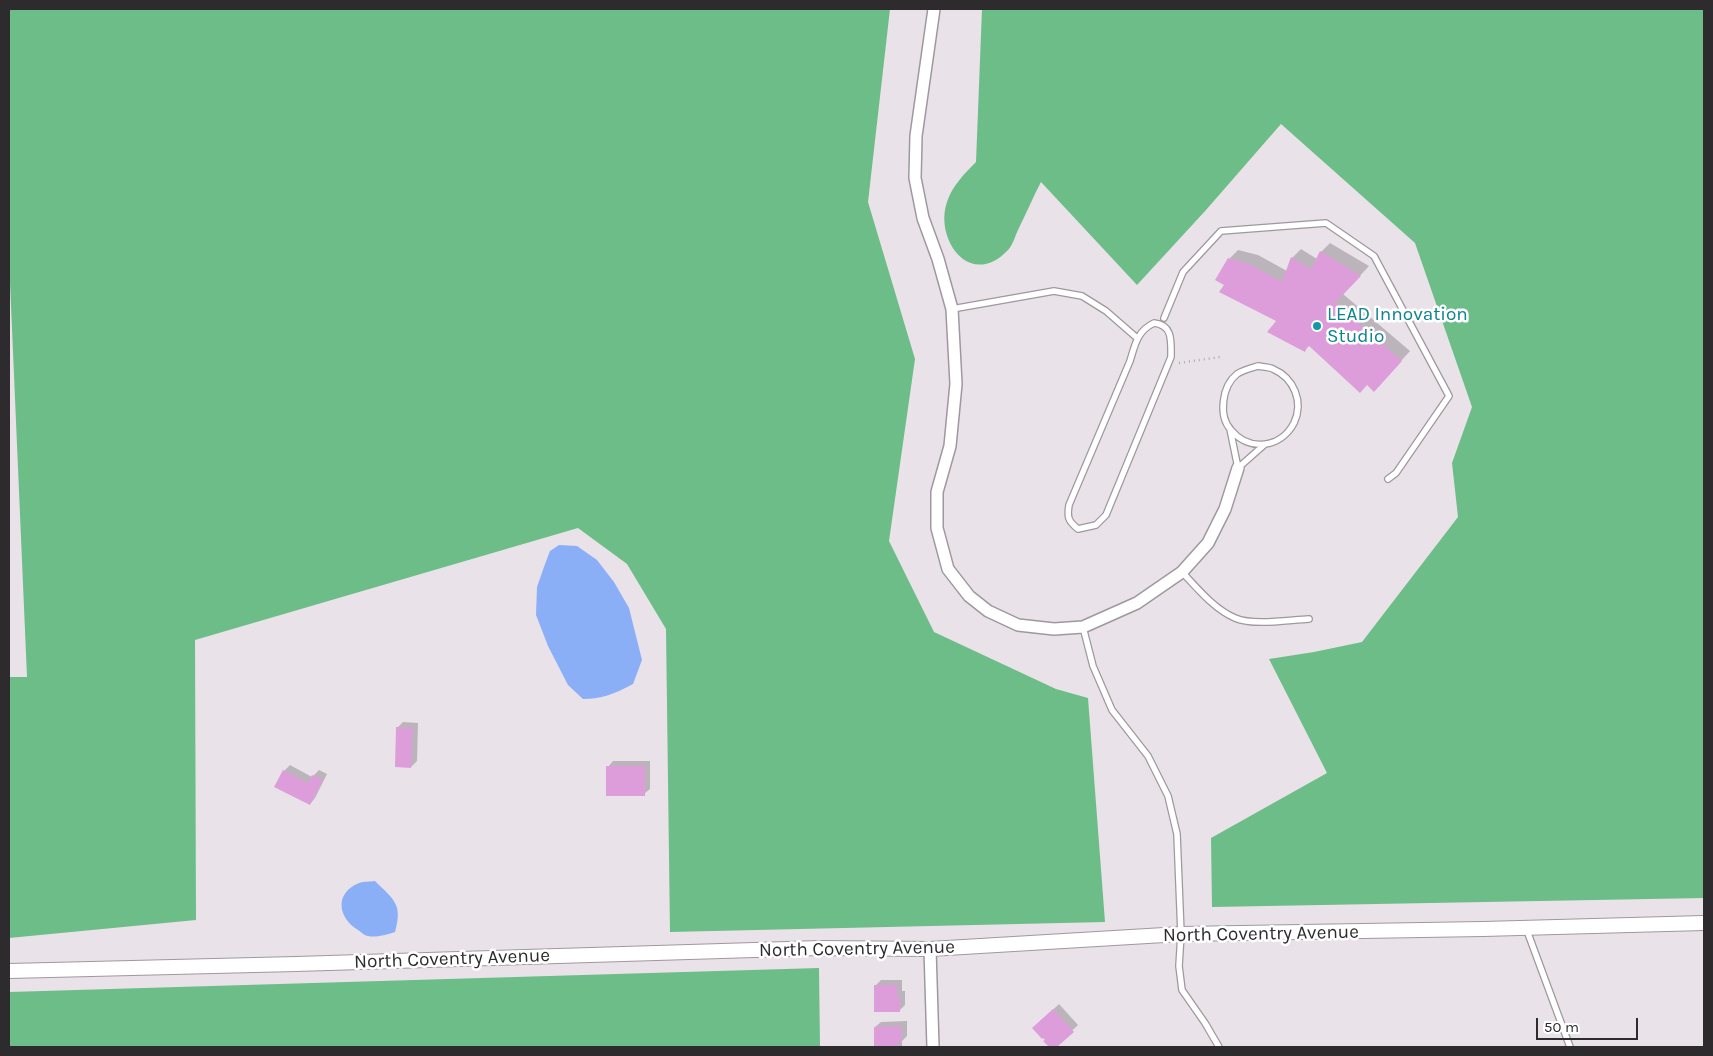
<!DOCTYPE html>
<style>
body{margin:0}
#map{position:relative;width:1713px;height:1056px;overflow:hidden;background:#eae2e9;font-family:Karla,sans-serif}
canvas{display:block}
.frame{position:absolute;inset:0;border:10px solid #2e2b2e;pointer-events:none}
.scale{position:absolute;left:1536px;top:1018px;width:102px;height:22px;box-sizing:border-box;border:2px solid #2e2b2e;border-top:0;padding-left:6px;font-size:15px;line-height:18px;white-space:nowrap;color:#2e2b2e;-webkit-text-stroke:4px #fff;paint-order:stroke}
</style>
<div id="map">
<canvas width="1713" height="1056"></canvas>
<div class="frame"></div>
<div class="scale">50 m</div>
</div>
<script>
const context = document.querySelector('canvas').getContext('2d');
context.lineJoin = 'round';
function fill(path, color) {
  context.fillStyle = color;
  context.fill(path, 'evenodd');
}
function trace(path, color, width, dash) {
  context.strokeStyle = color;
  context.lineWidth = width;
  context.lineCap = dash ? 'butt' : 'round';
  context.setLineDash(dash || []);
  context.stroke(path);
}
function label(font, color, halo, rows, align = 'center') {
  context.font = font + ' Karla,sans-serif';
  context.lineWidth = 5;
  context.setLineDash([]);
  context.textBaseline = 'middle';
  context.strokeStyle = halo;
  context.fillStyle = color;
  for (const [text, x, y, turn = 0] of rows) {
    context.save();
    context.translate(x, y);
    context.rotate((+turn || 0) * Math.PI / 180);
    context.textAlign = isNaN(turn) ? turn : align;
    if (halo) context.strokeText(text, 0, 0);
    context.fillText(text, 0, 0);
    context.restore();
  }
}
const forest = new Path2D(`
 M 9,9 L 890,9 L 868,202 L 915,359 L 889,541 L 934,632 L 1056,689 L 1088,698 L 1105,922 L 670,932 L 666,629 L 627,564 L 578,528 L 195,640 L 196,920 L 9,938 L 9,677 L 27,677 L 9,259 Z
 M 982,9 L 1704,9 L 1704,898 L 1212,907 L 1211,838 L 1327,773 L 1269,659 L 1314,652 L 1362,642 L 1458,517 L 1452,463 L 1472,407 L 1415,243 L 1281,124 L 1206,210 L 1137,285 L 1041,182 C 1033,197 1026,214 1018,230 C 1015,236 1013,245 1008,250 C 970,290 934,239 947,202 C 952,186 965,173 976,162 Z
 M 819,968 L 820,1047 L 9,1047 L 9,992 Z`);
const water = new Path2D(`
 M 559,545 L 577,546 L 597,560 L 614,582 L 629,608 L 642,660 L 633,684 C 616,693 602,699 583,699 L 568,685 L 548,646 L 536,615 L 537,587 L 545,564 L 550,551 Z
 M 375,881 C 394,900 403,904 395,932 C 388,934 377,938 368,936 C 365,936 361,932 358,930 C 338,918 334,893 359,883 C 364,881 370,882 375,881 Z`);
const shadow = new Path2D(`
 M 1330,243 L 1369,266 L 1343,294 L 1410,351 L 1383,381 L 1368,384 L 1310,345 L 1305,350 L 1278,320 L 1226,284 L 1229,259 L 1238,250 L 1258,255 L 1287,271 L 1292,258 L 1301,249 L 1317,259 L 1321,252 Z
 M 403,722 L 418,723 L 417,761 L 411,767 L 397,728 Z
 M 613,761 L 650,761 L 650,789 L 644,794 L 608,767 Z
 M 290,765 L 312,777 L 319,770 L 327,774 L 315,798 L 310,804 L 284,771 Z
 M 881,980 L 902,980 L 902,991 L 905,991 L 905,1005 L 899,1011 L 875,986 Z
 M 1059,1004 L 1078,1025 L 1055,1047 L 1052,1045 L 1050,1047 L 1045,1041 L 1047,1040 L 1034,1028 Z
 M 907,1021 L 907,1036 L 902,1041 L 902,1047 L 876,1047 L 875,1027 L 881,1022 Z`);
const building = new Path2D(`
 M 1320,251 L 1361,276 L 1335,303 L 1402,361 L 1374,392 L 1367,385 L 1360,393 L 1308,345 L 1305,352 L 1267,332 L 1276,321 L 1219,292 L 1224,285 L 1215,280 L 1228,258 L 1249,264 L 1282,282 L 1291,257 L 1311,269 Z
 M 396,727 L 413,728 L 411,768 L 395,767 Z
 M 606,766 L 645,766 L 645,796 L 606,796 Z
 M 283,770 L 308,783 L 312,775 L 323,780 L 310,805 L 274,787 Z
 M 874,985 L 897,985 L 897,996 L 900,996 L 900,1012 L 874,1012 Z
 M 1053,1009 L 1074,1032 L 1057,1047 L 1049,1047 L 1043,1041 L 1045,1040 L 1043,1038 L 1042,1039 L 1032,1028 Z
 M 901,1026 L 902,1043 L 897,1043 L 897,1047 L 874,1047 L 874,1027 Z`);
const path = new Path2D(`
 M 1179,363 L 1220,357`);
const service = new Path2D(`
 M 952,309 L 1054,291 L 1082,296 L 1106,311 L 1137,338
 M 1164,318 L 1183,272 L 1221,231 L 1326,223 L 1374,256 L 1449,396 L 1396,473 L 1388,479
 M 1154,323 C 1173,325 1171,341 1171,357 L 1106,515 L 1096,525 L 1078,529 C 1068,521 1067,517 1069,505 L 1130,361 C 1135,345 1137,331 1154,323 Z
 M 1258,366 C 1263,367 1269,367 1273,369 C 1294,378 1304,402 1294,423 C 1281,448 1249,452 1231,430 C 1218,416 1222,386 1237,374 C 1243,370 1251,368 1258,366 Z
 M 1230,429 L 1238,468
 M 1238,468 L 1264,445
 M 1182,572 C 1197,588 1214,609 1235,618 C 1254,626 1288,620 1309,619
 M 1083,627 L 1093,666 L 1112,710 L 1148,756 L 1168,796 L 1177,834 L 1181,934 L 1179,966 L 1182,990 L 1205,1023 L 1219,1047
 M 1526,928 L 1570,1047`);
const minor = new Path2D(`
 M 934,9 L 916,136 L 915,178 L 923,218 L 938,259 L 952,309 L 956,384 L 950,446 L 937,492 L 937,528 L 948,569 L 969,596 L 988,611 L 1018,625 L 1054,629 L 1083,627 L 1137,603 L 1182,572 L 1208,543 L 1225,509 L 1238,468
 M 930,949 L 933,1047`);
const tertiary = new Path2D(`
 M 9,971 L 296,964 L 820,948 L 930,949 L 1181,934 L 1483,929 L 1704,923`);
const markers = [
 [1317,326,5,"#0f9aa8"]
];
const cultureNames = [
 ["LEAD Innovation",1327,315],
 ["Studio",1327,337]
];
const streetNames = [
 ["North Coventry Avenue",1261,934,-1],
 ["North Coventry Avenue",857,949,-1],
 ["North Coventry Avenue",452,959,-2]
];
fill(forest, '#6dbd88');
fill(water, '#8aaff7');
fill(shadow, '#0003');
fill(building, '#dd9ddb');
trace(service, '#9f989e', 8);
trace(minor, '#9f989e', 14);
trace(tertiary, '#9f989e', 16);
trace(path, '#aea8ae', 2.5, [1, 4]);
trace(service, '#fff', 5.5);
trace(minor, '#fff', 11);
trace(tertiary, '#fff', 14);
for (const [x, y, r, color] of markers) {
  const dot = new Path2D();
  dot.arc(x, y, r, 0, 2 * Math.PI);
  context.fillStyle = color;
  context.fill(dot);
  trace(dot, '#fff', 2);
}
label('19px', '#0d838f', '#fff', cultureNames, 'left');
label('19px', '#2e2b2e', '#fff', streetNames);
</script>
